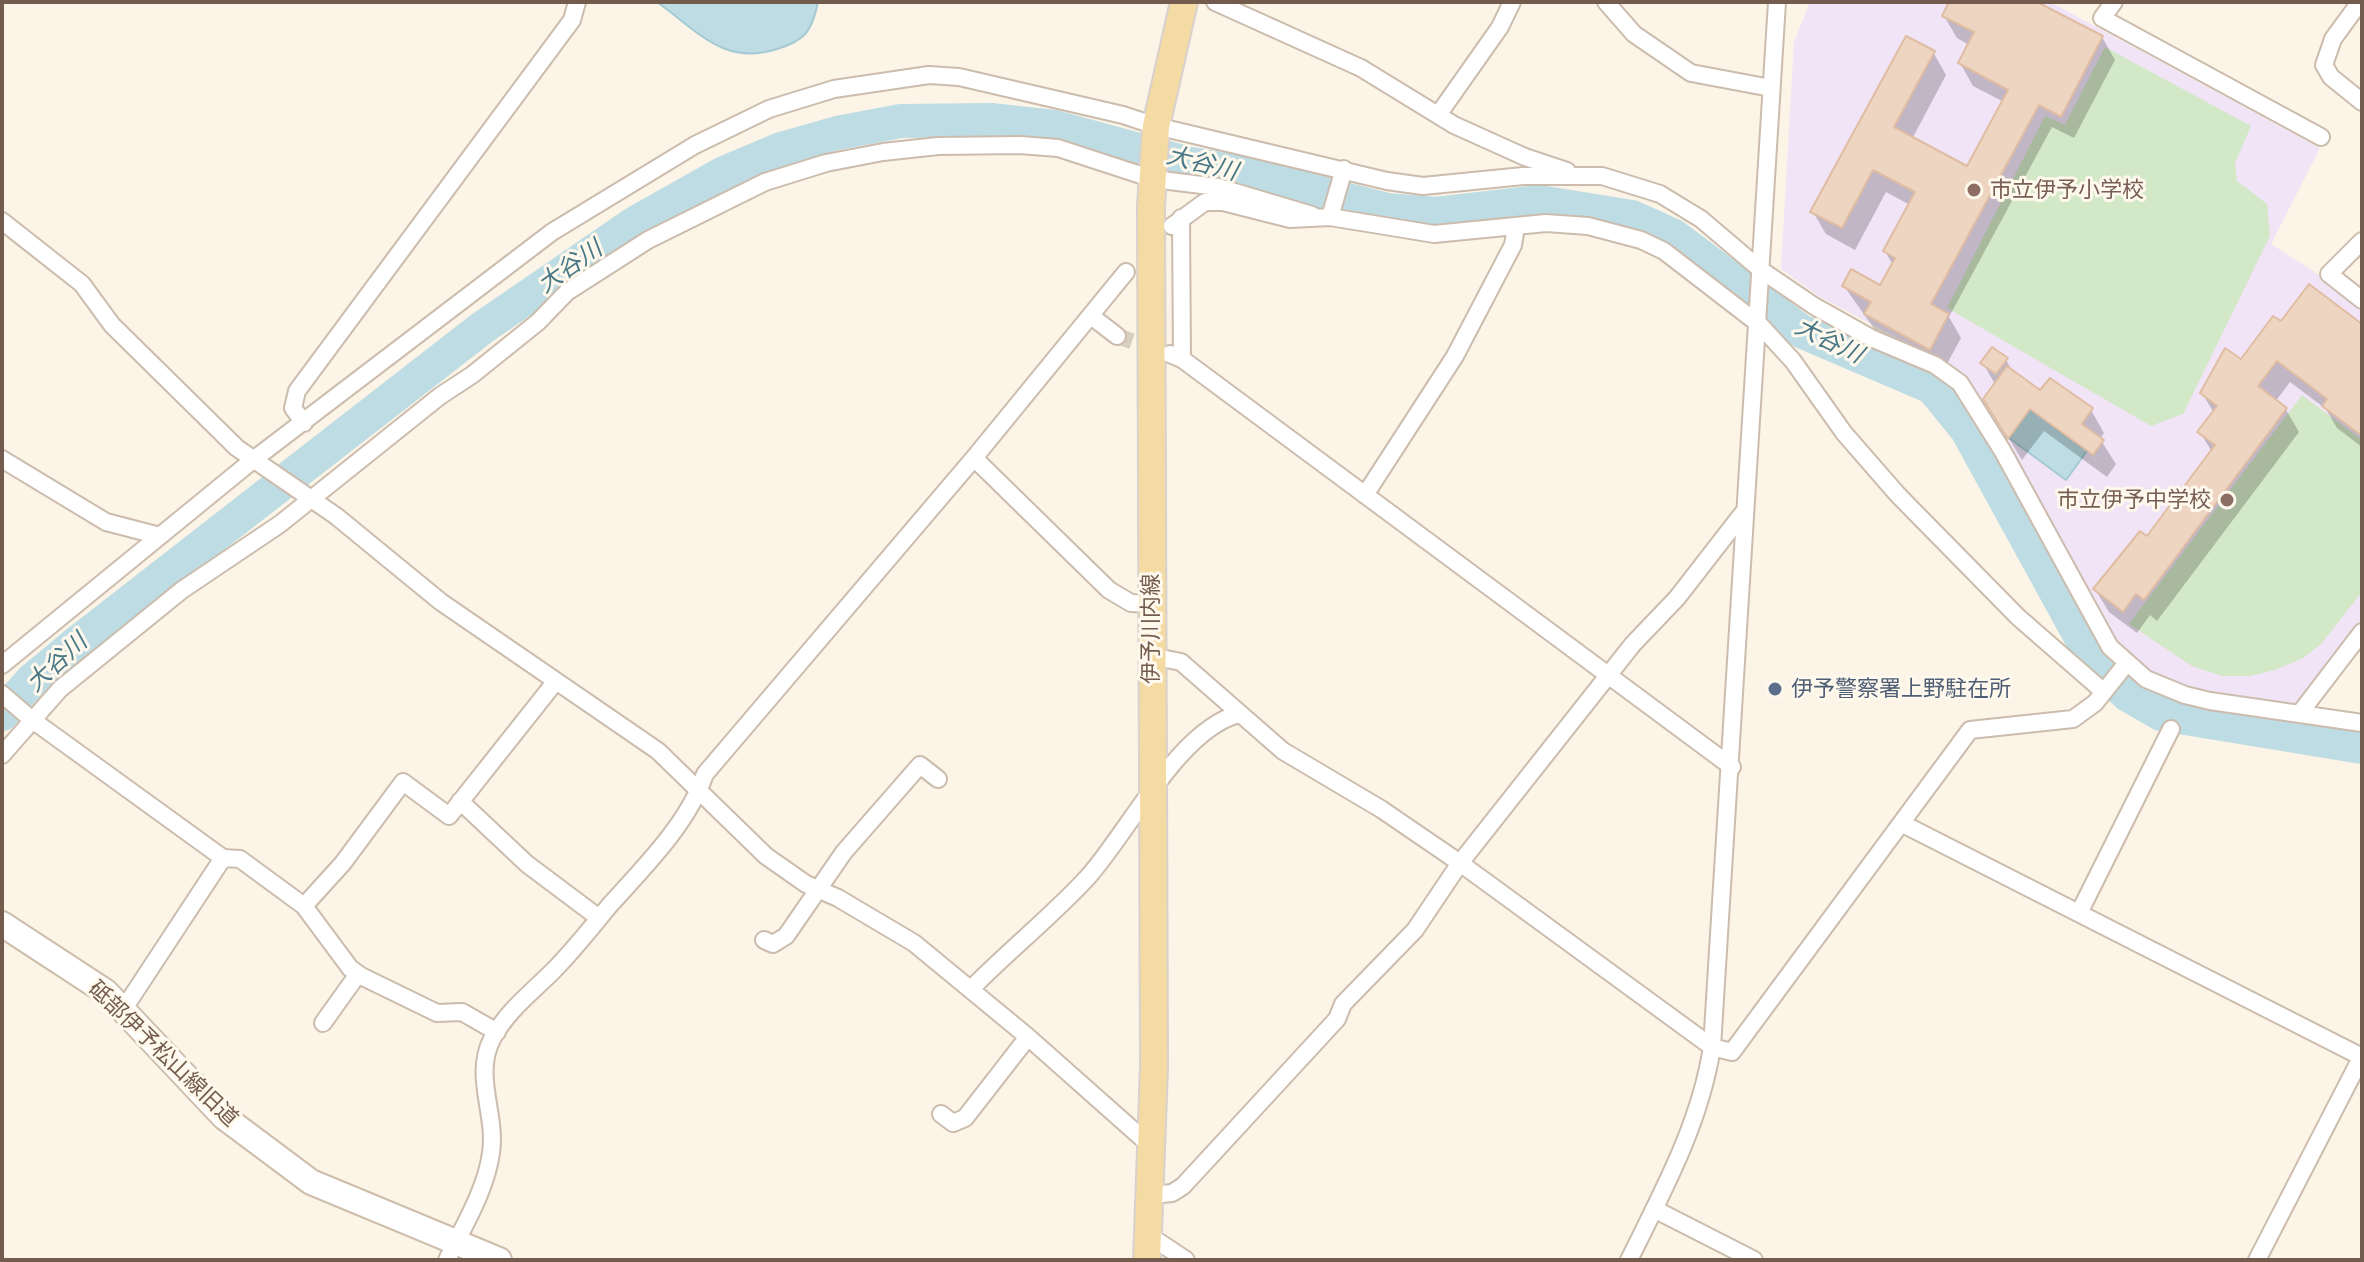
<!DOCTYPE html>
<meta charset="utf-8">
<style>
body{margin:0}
#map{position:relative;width:2364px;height:1262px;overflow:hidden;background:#fbf4e7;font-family:Mulish,sans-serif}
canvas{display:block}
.frame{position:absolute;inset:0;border:4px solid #735c4d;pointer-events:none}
</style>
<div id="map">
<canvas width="2364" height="1262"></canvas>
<div class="frame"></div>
</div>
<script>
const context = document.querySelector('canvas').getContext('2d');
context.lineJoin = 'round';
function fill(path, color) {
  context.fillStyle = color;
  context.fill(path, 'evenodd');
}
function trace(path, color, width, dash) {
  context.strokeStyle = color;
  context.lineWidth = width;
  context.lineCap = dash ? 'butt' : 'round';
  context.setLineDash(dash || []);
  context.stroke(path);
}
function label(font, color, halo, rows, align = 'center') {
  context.font = font + ' Mulish,"Noto Sans JP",sans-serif';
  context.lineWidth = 6;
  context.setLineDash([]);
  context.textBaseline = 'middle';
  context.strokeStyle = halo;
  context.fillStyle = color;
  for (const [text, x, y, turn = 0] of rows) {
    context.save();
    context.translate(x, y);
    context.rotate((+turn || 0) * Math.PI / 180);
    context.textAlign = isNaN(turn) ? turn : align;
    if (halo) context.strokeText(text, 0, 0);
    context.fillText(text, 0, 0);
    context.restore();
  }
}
const education = new Path2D(`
 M 1810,2 L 2050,2 L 2320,148 L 2271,244 L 2319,275 L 2362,309 L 2362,622 L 2298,704 L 2177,686 L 2136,664 L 2113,639 L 1964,380 L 1928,354 L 1820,297 L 1781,269 L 1794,42 Z`);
const green = new Path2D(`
 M 2105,47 L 2251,126 L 2235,163 L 2237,181 L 2267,204 L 2270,236 L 2183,414 L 2151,426 L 1947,308 L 2045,116 L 2065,125 Z
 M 2302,395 L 2362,440 L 2362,592 L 2321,644 L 2303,658 L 2275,670 L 2250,676 L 2222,676 L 2192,666 L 2129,624 Z`);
const water = new Path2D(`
 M 657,2 L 818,2 C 812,31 806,40 777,49 C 724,66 699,32 657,2 Z
 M 2030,409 L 2087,451 L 2066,480 L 2009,438 Z`);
const shadow = new Path2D(`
 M 1951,2 L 2033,2 L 2102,37 L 2115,60 L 2074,138 L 2052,127 L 1949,317 L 1961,338 L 1943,371 L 1880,337 L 1844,286 L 1881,288 L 1893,265 L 1885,251 L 1910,205 L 1886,192 L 1855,250 L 1826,234 L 1813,212 L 1933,52 L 1946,75 L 1912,139 L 1968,169 L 2004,102 L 1973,86 L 1960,63 L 1969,45 L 1957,38 L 1944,16 Z
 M 2281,324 L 2362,326 L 2362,447 L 2337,428 L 2326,409 L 2290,382 L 2275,402 L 2286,410 L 2299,432 L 2157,621 L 2150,615 L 2137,633 L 2109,612 L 2095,589 L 2147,538 L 2212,452 L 2200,432 L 2214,413 L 2202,393 Z
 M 2006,360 L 2014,374 L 2040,393 L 2091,410 L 2104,433 L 2100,439 L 2116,464 L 2107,477 L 2044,431 L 2022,460 L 1999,422 L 1996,386 L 1983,363 Z`);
const river = new Path2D(`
 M 2,714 L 32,680 L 73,646 L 321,453 L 482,328 L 635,223 L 722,174 L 781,149 L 837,133 L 901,121 L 991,120 L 1054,127 L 1186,163 L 1240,172 L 1387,210 L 1436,214 L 1539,202 L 1632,217 L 1674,236 L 1801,331 L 1932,387 L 1967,430 L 2096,665 L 2128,695 L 2161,714 L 2362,747`);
const building = new Path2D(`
 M 1949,2 L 2037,2 L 2103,36 L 2061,117 L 2039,105 L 1931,304 L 1949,314 L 1930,350 L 1864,314 L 1871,302 L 1842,286 L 1851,269 L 1880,285 L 1895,258 L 1883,251 L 1915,192 L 1873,170 L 1842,228 L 1810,212 L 1906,36 L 1935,51 L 1894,127 L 1967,166 L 2008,90 L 1958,63 L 1974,32 L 1942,16 Z
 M 2309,284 L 2362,324 L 2362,436 L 2322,406 L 2327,399 L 2277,361 L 2258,386 L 2287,408 L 2144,600 L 2136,594 L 2123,612 L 2093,589 L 2140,531 L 2147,536 L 2215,445 L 2197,432 L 2217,406 L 2200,393 L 2225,348 L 2241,359 L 2273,316 L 2281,321 Z
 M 1992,347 L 2008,358 L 1996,374 L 1980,363 Z
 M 2007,366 L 2040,390 L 2050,378 L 2093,408 L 2082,424 L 2104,440 L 2093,455 L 2030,409 L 2008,439 L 1983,399 Z`);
const streetTunnel = new Path2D(`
 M 1117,336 L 1157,350`);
const street = new Path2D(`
 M 1215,2 L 1361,68 L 1454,125 L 1525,157 L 1567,171
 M 1606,2 L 1634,34 L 1691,73 L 1771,88
 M 2114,2 L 2102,18 L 2321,137
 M 2360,2 L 2333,39 L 2324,65 L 2331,77 L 2362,102
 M 1438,115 L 1500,27 L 1512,2
 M 1330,217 L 1344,169
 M 1181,218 L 1182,359
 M 2,221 L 82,284 L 112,325 L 237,448 L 336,516 L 441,602 L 658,751 L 766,856 L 806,884 L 838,898 L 914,943 L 1028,1037 L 1152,1147
 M 1172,226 L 1205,202 L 1223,202 L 1290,219 L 1330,217 L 1434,234 L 1546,223 L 1588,226 L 1641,240 L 1664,251 L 1760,325 L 1793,361 L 1844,433 L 1898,495 L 2018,617 L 2104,692
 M 2362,241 L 2329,274 L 2362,300
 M 1091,316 L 1117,336
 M 1170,354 L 1182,359 L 1732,767
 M 304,423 L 293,408 L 297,391 L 572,20 L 577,2
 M 974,458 L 1109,590 L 1131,603 L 1151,604
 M 2,459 L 106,522 L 160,536
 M 1365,495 L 1455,356 L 1513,245 L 1516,227
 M 1151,656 L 1181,662 L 1283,751 L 1381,809 L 1460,863 L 1712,1047 L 1732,1052 L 1970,730 L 2073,719 L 2095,703 L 2126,664
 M 2,665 L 253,460 L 552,232 L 695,145 L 769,109 L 834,89 L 929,75 L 959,77 L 1123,115 L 1156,126 L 1387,181 L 1423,186 L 1523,176 L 1602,176 L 1660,194 L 1701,219 L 1761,270 L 1814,306 L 1871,338 L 1935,365 L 1960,383 L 2002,450 L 2110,647 L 2146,679 L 2185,695 L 2210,701 L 2362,723
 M 2,694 L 31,719 L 223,858 L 123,1010
 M 2300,713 L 2362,632
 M 2,755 L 60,689 L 182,590 L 280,524 L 440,396 L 472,375 L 538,322 L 567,292 L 648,240 L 765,182 L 826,163 L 883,152 L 938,146 L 1020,145 L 1058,148 L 1153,179 L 1218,187 L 1312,215
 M 460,801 L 527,864 L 599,918
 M 1901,823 L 2362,1057
 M 223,858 L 240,859 L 304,906 L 350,968 L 361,976 L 437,1013 L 462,1012 L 497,1032
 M 304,906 L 343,863 L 403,782 L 449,816 L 556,681
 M 2079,913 L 2171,729
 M 764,940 L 773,944 L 786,936 L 844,852 L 920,765 L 938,779
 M 971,989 C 1008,951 1051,917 1087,878 C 1128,833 1179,729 1239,714
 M 323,1023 L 358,974
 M 941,1114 L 953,1123 L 965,1118 L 1028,1037
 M 1152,1195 L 1172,1193 L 1183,1186 L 1337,1019 L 1343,1004 L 1415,930 L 1460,863 L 1633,644 L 1677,598 L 1743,513
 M 1654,1209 L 1754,1260
 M 1150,1236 L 1186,1260
 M 447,1260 C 463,1227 486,1190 491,1153 C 497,1115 473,1076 492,1039 C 507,1011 531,993 553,971 C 573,951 591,928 609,906 C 644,867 688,824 705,774 L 974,458 L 1126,272
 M 1629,1260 C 1663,1191 1700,1124 1712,1047 L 1777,2
 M 2257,1260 L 2362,1056`);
const secondary = new Path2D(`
 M 2,924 L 106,992 L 224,1117 L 311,1182 L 499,1260`);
const primary = new Path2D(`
 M 1147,1260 L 1154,1067 L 1151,207 L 1156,126 L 1184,2`);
const markers = [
 [1974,190,8,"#8d6e63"],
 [2227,500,8,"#8d6e63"],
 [1775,689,8,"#5c6f8a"]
];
const educationNames = [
 ["市立伊予小学校",1990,190],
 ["市立伊予中学校",2211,500,"right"]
];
const streetNames = [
 ["伊予川内線",1151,629,-90],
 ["砥部伊予松山線旧道",163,1054,44]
];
const serviceNames = [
 ["伊予警察署上野駐在所",1791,689]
];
const waterNames = [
 ["大谷川",1202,164,14],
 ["大谷川",570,267,-35],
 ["大谷川",1829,341,26],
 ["大谷川",57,663,-43]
];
fill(education, '#f1e4f7');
fill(green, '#d2e8c6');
fill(water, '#bddce3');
trace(water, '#a4cad4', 2);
fill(shadow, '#0003');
trace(river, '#bddce3', 34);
fill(building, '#eed5c1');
trace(building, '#e0bda2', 2);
trace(streetTunnel, '#d9cec0', 16, [16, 8]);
trace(street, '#ccbcae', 20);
trace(secondary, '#cebdab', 28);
trace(primary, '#d8d1cd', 30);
trace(street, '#fff', 16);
trace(secondary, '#fff', 24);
trace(primary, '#f4dba4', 26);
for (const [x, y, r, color] of markers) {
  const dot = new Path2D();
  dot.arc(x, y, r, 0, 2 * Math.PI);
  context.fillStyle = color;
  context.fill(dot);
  trace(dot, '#fef8ed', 3);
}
label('22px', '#785e54', '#fef8ed', educationNames, 'left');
label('22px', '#735c4d', '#fef8ed', streetNames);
label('22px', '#4e5e75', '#fef8ed', serviceNames, 'left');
label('italic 24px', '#487885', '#fef8ed', waterNames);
</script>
